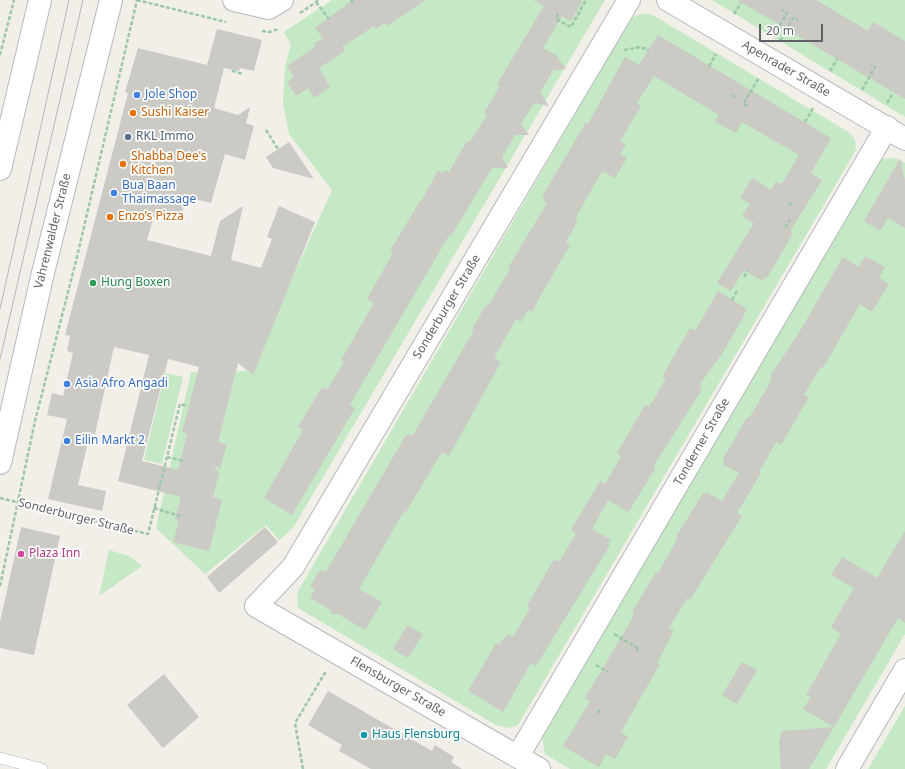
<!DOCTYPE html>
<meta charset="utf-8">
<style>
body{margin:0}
#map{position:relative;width:905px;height:769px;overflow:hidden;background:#f1efe8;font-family:"Noto Sans",sans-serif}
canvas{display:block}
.scale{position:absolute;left:759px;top:24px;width:64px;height:18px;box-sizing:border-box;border:2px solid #5f6368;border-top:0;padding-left:5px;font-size:12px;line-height:14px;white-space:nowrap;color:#5f6368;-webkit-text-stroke:3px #fff;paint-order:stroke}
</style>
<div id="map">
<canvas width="905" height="769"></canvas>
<div class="scale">20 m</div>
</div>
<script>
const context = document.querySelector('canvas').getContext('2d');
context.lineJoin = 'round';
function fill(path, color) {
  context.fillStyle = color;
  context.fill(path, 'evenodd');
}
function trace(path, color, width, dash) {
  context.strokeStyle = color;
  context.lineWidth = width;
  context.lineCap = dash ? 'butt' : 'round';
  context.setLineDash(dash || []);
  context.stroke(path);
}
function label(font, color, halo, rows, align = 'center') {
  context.font = font + ' "Noto Sans",sans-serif';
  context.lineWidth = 3.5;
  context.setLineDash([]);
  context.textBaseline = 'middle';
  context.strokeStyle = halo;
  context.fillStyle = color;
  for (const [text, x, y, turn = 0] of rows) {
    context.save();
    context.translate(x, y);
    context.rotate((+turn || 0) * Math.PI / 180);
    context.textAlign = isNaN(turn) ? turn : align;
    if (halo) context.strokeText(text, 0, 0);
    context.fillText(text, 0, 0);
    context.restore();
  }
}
const green = new Path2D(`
 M 332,0 L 605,0 L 293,528 L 279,540 L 266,525 L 205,574 L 156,528 L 191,372 L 250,371 L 332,190 L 289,134 L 283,104 L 285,66 L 291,45 L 284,32 Z
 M 712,0 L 905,0 L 905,117 Z
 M 641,14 L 651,14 L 850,133 L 855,140 L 856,150 L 518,725 L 509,728 L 496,725 L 298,608 L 297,593 L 631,18 Z
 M 896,158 L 905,163 L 905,634 L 826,769 L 570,769 L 545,754 L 542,736 L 873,169 L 882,159 Z
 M 165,373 L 183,377 L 162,464 L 144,460 Z
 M 109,550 L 129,556 L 142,566 L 99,596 Z
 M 905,706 L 905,769 L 868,769 Z`);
const building = new Path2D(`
 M 353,0 L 426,0 L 387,26 L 385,23 L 376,29 L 374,26 L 342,47 L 345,51 L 319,68 L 330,87 L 314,98 L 308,88 L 296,96 L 287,82 L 294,77 L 287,66 L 316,46 L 314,44 L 323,38 L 315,28 Z
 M 533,0 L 583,0 L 571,21 L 562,16 L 543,48 L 556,55 L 566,69 L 553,70 L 540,93 L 549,106 L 534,103 L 521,124 L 529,135 L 515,135 L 502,157 L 508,168 L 492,168 L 451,236 L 449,235 L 448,237 L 352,401 L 350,405 L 355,408 L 292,515 L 264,498 L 303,430 L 298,427 L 322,387 L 327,390 L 344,362 L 341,360 L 374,303 L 367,299 L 393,253 L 390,251 L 420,201 L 421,202 L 438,170 L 443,173 L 445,170 L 449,172 L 467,141 L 470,142 L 487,115 L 484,113 L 500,86 L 497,84 L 544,6 Z
 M 737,0 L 816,0 L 868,31 L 873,22 L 905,41 L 905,99 Z
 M 217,29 L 262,40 L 254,71 L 240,68 L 239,71 L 224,68 L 214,108 L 238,115 L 250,107 L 246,123 L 254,126 L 245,160 L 225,154 L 211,203 L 187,197 L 181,215 L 156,209 L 147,240 L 211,256 L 220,221 L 243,206 L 231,260 L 261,268 L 272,239 L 267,237 L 279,206 L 315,222 L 253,375 L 238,363 L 218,442 L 227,444 L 220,469 L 212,464 L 219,473 L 213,497 L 222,500 L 209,551 L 173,542 L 179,521 L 175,519 L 181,497 L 118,481 L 149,355 L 114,347 L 95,434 L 90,433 L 78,485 L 106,491 L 102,511 L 48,499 L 67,419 L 47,415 L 52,393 L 63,396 L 73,353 L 67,351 L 70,336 L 65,335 L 128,93 L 125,92 L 138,48 L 207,65 ZM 168,359 L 199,367 L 182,432 L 187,434 L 178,470 L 142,461 Z
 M 658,35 L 831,138 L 811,173 L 822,180 L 791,230 L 792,235 L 767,278 L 765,277 L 763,281 L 744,270 L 731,291 L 717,283 L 754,223 L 742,216 L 750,204 L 740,198 L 752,178 L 771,190 L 776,181 L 782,184 L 799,155 L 742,122 L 736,133 L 715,122 L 719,115 L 654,76 L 637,103 L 641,106 L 620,141 L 626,144 L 620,154 L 627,158 L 615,178 L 602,171 L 575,219 L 578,220 L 566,242 L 570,245 L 541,295 L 532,312 L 528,310 L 521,322 L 516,319 L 494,358 L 501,362 L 449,456 L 442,452 L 406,512 L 404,511 L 359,589 L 382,602 L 365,630 L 338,614 L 331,614 L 331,610 L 310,598 L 315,589 L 310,586 L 320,570 L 324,572 L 327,570 L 406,435 L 413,435 L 474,330 L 472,329 L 486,305 L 488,306 L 510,269 L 508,268 L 547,203 L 543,200 L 545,198 L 542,197 L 586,122 L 588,124 L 625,57 L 639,65 Z
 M 289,142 L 314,179 L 273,168 L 266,157 Z
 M 900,159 L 905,180 L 905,228 L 888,218 L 880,231 L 864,221 Z
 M 865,256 L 885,267 L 879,278 L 889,284 L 872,312 L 860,304 L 823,368 L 821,366 L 804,395 L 809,397 L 781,445 L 776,442 L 759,472 L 761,473 L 737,513 L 742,516 L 690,600 L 687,598 L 669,628 L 674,631 L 657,663 L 660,664 L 621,732 L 628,737 L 615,759 L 606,754 L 599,767 L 563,746 L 590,701 L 585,698 L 632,619 L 634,613 L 632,612 L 656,572 L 658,573 L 678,538 L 676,537 L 703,493 L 704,494 L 706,492 L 722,501 L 739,473 L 722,464 L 725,460 L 723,459 L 747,417 L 749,418 L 766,390 L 772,378 L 770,376 L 797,336 L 843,257 L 859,267 Z
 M 718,291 L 747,309 L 744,313 L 745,314 L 722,354 L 700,384 L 702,385 L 700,390 L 701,391 L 656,462 L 654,467 L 656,467 L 631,508 L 628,512 L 608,500 L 592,529 L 611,540 L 608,544 L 610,545 L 536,666 L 531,663 L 503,712 L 468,691 L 496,643 L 498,645 L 508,634 L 513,637 L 530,608 L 527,606 L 554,559 L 559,562 L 576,534 L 571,530 L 600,481 L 605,484 L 621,456 L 617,453 L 645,405 L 649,407 L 666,379 L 662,377 L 690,328 L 695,331 Z
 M 21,527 L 60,536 L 34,655 L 0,648 L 0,622 Z
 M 265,527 L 278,542 L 219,593 L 207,577 Z
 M 905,531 L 905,623 L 898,618 L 834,727 L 803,709 L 811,697 L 806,695 L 841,634 L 831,627 L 854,588 L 831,575 L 842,557 L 877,578 Z
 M 407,625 L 423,634 L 408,658 L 393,649 Z
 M 742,662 L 757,670 L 737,704 L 722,695 Z
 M 164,674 L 199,717 L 163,748 L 127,705 Z
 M 328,691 L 432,751 L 435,745 L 454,757 L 451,762 L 462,769 L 371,769 L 339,751 L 342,745 L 308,725 Z
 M 834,727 L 809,769 L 781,769 L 779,742 L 782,731 Z`);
const path = new Path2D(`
 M 137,0 L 226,22
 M 351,0 L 353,3
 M 316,2 L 329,19
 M 300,13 L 319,0
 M 558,14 L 556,19 L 571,27 L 586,0
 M 734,14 L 741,3
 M 262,31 L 270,32 L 278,29
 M 774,36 L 787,13 L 782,10
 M 780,41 L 793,18 L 798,20
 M 624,50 L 640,47 L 649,50
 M 0,55 L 14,0
 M 709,66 L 716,54
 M 233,70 L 233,71 L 243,74
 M 830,71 L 837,59
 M 862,90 L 875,67 L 871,65
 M 732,95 L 735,97
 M 887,103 L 892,95
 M 747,106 L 743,104 L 759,78
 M 805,122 L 813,108
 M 266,130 L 278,149
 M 789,206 L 792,202
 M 785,227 L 790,220
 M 744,277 L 747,271
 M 732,300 L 737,291
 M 167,457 L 184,461
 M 0,498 L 148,534 L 180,404 L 188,406
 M 154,508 L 180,516
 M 0,586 L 35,421 L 76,261 L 137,0
 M 614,634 L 639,649 L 637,651
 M 596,665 L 608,672
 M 598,713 L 601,708
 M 303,769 L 295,723 L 326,671`);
const service = new Path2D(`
 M 0,758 L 42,769`);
const minor = new Path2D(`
 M 234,0 L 269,8 L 282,0
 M 668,0 L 905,139
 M 518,756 L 887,127
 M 539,769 L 256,606 L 293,567 L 629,0
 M 847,769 L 905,670`);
const secondary = new Path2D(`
 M 0,169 L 40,0
 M 0,463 L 42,277 L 111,0`);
const tram = new Path2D(`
 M 0,309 L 69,0
 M 0,359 L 83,0`);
const markers = [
 [137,95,4,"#3f7fe0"],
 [133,113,4,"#e8710a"],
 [128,137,4,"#5c6f8a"],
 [123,164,4,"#e8710a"],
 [114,193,4,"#3f7fe0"],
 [110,217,4,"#e8710a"],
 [93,283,4,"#2e9e5b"],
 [67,384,4,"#3f7fe0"],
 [67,441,4,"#3f7fe0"],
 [21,554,4,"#d1479c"],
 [364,735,4,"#0f9aa8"]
];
const streetNames = [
 ["Apenrader Straße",786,69,30],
 ["Vahrenwalder Straße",53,231,-76],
 ["Sonderburger Straße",447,307,-59],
 ["Tonderner Straße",702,442,-60],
 ["Sonderburger Straße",76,517,14],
 ["Flensburger Straße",398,687,30]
];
const shopNames = [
 ["Jole Shop",145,95],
 ["Bua Baan",122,186],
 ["Thaimassage",122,200],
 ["Asia Afro Angadi",75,384],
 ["Eilin Markt 2",75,441]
];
const foodNames = [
 ["Sushi Kaiser",141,113],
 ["Shabba Dee's",131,157],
 ["Kitchen",131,171],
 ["Enzo’s Pizza",118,217]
];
const serviceNames = [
 ["RKL Immo",136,137]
];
const leisureNames = [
 ["Hung Boxen",101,283]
];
const hotelNames = [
 ["Plaza Inn",29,554]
];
const cultureNames = [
 ["Haus Flensburg",372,735]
];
fill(green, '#c5e8c5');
fill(building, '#cccac5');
trace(service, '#b5b8bc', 12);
trace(minor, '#b5b8bc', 24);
trace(secondary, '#b6babf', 24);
trace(path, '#9cc7a9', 2.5, [4, 2]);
trace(service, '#fff', 11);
trace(minor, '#fff', 22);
trace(secondary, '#fff', 22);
trace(tram, '#b6b7b8', 1);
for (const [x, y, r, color] of markers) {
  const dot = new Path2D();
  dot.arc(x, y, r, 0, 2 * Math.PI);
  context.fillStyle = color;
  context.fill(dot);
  trace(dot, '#fff', 1.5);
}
label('12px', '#5f6368', '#fff', streetNames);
label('12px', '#366cbe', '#fff', shopNames, 'left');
label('12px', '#c56008', '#fff', foodNames, 'left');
label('12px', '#4e5e75', '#fff', serviceNames, 'left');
label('12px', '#27864d', '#fff', leisureNames, 'left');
label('12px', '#b23c85', '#fff', hotelNames, 'left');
label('12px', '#0d838f', '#fff', cultureNames, 'left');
</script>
